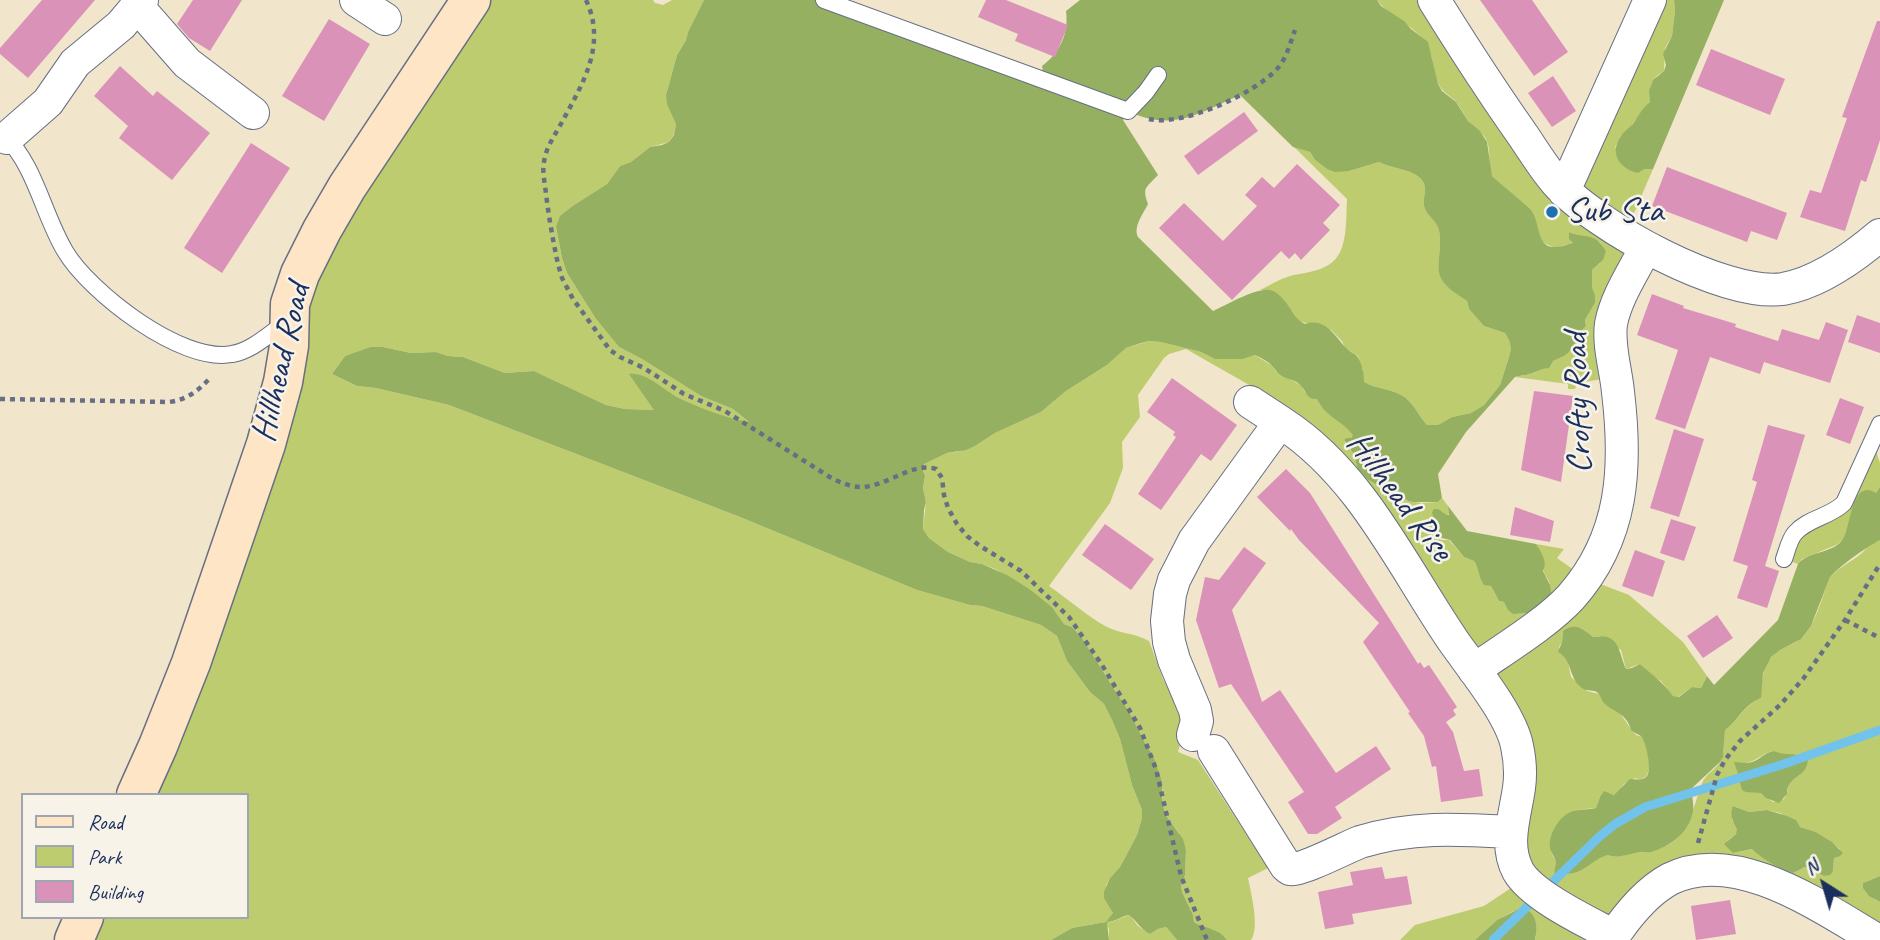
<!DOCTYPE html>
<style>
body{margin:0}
#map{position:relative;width:1880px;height:940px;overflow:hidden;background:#f1e5cb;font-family:Caveat,sans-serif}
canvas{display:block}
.legend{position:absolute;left:21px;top:793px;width:228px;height:126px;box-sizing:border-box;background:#f7f3e8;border:2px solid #9fa5b1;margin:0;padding:9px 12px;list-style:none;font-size:21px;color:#1b2f5e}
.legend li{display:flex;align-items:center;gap:14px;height:35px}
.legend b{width:35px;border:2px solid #9fa5b1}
.north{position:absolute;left:1789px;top:849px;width:70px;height:70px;-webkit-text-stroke:5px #f7f3e8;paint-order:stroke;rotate:323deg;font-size:19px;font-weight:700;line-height:28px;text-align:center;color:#1b2f5e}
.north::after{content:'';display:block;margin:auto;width:24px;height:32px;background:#1b2f5e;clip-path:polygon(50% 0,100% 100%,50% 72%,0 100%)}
</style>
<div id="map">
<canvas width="1880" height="940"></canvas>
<ul class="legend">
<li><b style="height:9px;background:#fee5c5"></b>Road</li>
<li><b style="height:19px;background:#bdcc6e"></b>Park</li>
<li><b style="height:19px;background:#db92b8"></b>Building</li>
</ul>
<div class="north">N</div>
</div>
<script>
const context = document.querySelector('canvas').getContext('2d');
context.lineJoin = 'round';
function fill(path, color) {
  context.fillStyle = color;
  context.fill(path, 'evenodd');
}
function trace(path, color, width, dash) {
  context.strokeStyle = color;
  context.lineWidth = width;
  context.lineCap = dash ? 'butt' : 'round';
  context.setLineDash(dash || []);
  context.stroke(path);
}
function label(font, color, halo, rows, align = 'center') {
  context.font = font + ' Caveat,sans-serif';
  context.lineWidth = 5;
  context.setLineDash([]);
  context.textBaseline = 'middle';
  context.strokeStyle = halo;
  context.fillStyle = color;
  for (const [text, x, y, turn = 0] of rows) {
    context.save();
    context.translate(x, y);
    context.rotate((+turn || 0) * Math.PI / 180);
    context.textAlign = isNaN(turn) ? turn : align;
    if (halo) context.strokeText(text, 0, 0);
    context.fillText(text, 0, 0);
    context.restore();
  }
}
const green = new Path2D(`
 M 472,0 L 653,0 L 655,3 L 663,5 L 672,0 L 704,0 L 688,32 L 686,40 L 677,55 L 666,95 L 676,124 L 674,134 L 669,142 L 650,147 L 631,162 L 620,166 L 607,184 L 574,205 L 567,211 L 556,227 L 562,258 L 567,273 L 596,319 L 619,347 L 642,359 L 701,396 L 733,409 L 750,423 C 726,418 699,408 677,397 C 667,392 659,385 648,380 L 655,410 L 625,409 L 606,405 L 534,371 L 505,373 L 463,357 L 448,356 L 436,352 L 411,353 L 383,347 L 356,353 L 345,356 L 332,374 L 357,386 L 376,388 L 449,405 L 740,517 L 917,590 L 970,605 L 982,606 L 1041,625 L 1057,636 L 1067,661 L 1090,692 L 1104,704 L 1112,720 L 1120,739 L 1132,785 L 1142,810 L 1142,818 L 1137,835 L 1120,867 L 1110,878 L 1106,886 L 1113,914 L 1107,922 C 1116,922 1121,917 1130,915 L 1138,926 L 1150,934 L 1158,929 L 1166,927 L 1177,940 L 1109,940 L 1109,929 L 1106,922 L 1072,928 L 1051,940 L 76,940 L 85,917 L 247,917 L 247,795 L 138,795 L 289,318 Z
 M 1377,0 L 1433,0 L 1636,264 L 1616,377 L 1577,383 L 1575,389 L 1568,389 L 1568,384 L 1515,377 C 1520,375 1525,376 1531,374 C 1541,371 1547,364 1556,359 C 1560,356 1562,357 1566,354 C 1575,346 1578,334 1586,326 L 1585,320 L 1595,303 L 1592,287 L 1592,270 L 1600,263 L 1606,251 L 1600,242 L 1569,232 L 1569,238 L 1573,243 L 1555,248 L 1544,243 L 1540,239 L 1533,214 L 1492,176 C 1487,164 1492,151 1486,139 C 1482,132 1476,130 1471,124 C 1463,116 1461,105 1452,98 C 1446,93 1441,90 1438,83 C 1430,65 1436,55 1422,38 C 1409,23 1388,15 1377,0 Z
 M 1651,0 L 1674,0 L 1675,11 L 1672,36 L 1665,48 L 1664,71 C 1649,80 1650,86 1650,102 L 1631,126 L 1620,137 L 1615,147 L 1644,169 L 1653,169 L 1625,234 L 1578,202 Z
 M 1294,147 L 1310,152 L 1315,160 L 1327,169 L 1349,171 L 1379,162 C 1392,169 1409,168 1420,178 C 1430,187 1421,198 1425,209 C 1427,215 1435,220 1438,226 C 1445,247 1430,272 1449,288 C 1455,293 1462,296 1467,301 L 1469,309 L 1484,326 L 1505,333 L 1509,340 L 1511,349 L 1509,357 L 1500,385 L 1484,405 L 1471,413 L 1452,417 L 1438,425 L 1427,425 C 1418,415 1413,401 1401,395 C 1389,388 1375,389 1363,382 L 1363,370 L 1358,356 L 1345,348 L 1342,341 L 1331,330 L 1299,321 L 1270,290 L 1260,290 C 1270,285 1280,279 1290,276 C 1312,271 1336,271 1343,244 C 1347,230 1346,214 1347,199 Z
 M 1149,341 L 1161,342 L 1201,352 L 1215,359 L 1243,359 L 1255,355 L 1271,365 L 1276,371 L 1302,386 L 1305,392 L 1317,399 L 1320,405 L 1329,414 L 1347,426 L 1354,434 L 1351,438 L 1344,441 L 1353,453 L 1357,465 L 1386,486 L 1393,488 L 1408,501 L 1422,503 L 1438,502 L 1442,498 L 1448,506 L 1449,514 L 1447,515 L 1442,512 L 1433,517 L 1438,537 L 1441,540 L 1449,540 L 1464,557 L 1474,561 L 1480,574 L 1491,586 L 1499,601 L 1504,602 L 1518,614 L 1534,613 C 1540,605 1554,593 1549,582 C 1548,578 1545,576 1544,572 C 1541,561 1542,553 1536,544 L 1564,549 L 1557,558 L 1585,578 L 1474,669 L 1258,390 L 1186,349 L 1169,354 L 1164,358 L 1138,395 L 1140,417 L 1122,442 L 1123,468 L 1110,503 L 1049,586 C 1068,599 1086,615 1105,626 C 1119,634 1136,633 1149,641 L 1163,679 L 1186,720 L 1178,752 L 1198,760 L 1268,868 L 1248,878 C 1251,893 1260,928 1251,940 L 1227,940 C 1219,929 1205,929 1194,922 L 1193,915 L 1182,892 L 1181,885 L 1185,875 L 1186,850 L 1179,833 L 1165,814 L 1162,800 L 1163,792 L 1153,755 L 1146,745 L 1116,691 L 1082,638 L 1072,627 L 1064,624 L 1052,607 L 1031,590 L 995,569 L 982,564 L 970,562 L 948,552 L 929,538 L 923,529 L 926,502 L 923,488 L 925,477 L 923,471 L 923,464 L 947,453 L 956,452 L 975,446 L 995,433 L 1041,412 L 1066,391 L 1107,365 L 1126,348 Z
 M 1880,424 L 1877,454 L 1880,463 L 1880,487 L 1876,493 L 1854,509 L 1851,513 L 1851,520 L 1844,539 L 1836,545 L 1802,559 L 1798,564 L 1784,559 L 1791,539 L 1833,512 Z
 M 1880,540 L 1880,876 L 1863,883 L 1874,899 L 1880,902 L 1880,940 L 1706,868 L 1614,935 L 1525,880 L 1521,770 L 1475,670 L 1587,579 L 1629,595 L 1683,642 L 1707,676 L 1701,688 L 1692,687 L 1678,697 L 1673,696 L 1661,681 L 1653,677 L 1640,664 L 1626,669 L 1621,650 L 1600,636 L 1593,637 L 1581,628 L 1563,631 L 1562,642 L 1559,647 L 1568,662 L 1571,677 L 1587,691 L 1599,694 C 1603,702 1612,705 1619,712 C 1623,717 1632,731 1635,734 C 1641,739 1640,732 1644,740 C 1647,748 1651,764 1648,772 C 1646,779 1641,780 1635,778 L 1624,784 L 1619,791 L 1614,795 L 1609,793 L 1600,797 L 1596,808 C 1589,809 1580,809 1574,811 C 1558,818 1547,837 1552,854 C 1555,861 1560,867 1564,874 L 1576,872 L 1597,858 L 1608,855 C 1620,860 1628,852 1639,851 C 1678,851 1686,831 1697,798 C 1699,792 1701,783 1705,778 C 1709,772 1716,769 1720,762 C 1726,753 1723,741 1725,730 C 1740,719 1742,707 1761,698 C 1761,680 1763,659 1780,650 C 1790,644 1800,642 1807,632 C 1817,619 1823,594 1830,577 C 1839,567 1851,562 1862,553 C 1868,547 1872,543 1880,540 ZM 1774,751 L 1783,755 L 1790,755 L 1800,775 C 1783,786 1792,786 1784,799 L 1773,802 L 1761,793 L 1738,781 L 1738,774 L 1746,763 C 1757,761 1764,752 1774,751 ZM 1733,806 L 1749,812 L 1767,810 L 1780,813 L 1800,827 L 1816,832 L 1827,839 L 1840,849 L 1834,858 L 1833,871 L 1824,876 L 1805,867 L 1793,873 C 1779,869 1763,860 1753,849 L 1733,853 L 1727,841 L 1736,834 L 1738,829 L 1732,820 Z
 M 1523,880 L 1596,926 L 1588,940 L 1535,940 L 1536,936 L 1514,911 L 1497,920 L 1475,940 L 1400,940 L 1415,925 L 1484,906 Z`);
const forest = new Path2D(`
 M 704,0 L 820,0 L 1044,79 L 1042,66 C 1060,53 1069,33 1066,11 L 1080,0 L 1377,0 L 1381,6 L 1404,21 L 1411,29 L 1428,42 L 1438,84 L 1442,91 L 1456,102 L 1468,121 L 1480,131 L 1487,142 L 1492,176 C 1504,187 1518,198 1530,209 C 1541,220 1535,249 1556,247 C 1562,247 1568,244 1573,243 L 1569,239 L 1569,232 C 1586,239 1595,232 1606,251 L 1603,260 L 1592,270 L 1592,287 L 1595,296 L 1595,303 L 1585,320 L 1586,326 C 1577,334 1575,349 1564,356 C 1560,358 1556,359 1553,361 L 1549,368 C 1542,368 1537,372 1530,374 C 1524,376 1520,375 1515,377 L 1466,432 L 1438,474 L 1442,498 L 1438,502 L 1413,502 L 1408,501 L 1393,488 L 1376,484 L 1367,479 L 1358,469 L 1353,453 L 1344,440 L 1347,438 L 1351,438 L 1353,435 C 1343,421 1324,416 1317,399 C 1306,399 1308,393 1301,386 C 1297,381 1292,380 1286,378 C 1279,376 1275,368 1269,363 C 1265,360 1260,357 1255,355 L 1243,359 L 1215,359 L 1201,352 L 1161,342 L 1149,341 L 1141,343 L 1126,348 L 1107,365 L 1066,391 L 1041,412 L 995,433 L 975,446 L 966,450 L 947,453 L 924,464 L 923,471 L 925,476 L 923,488 L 926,502 L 924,510 L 923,529 L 929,538 L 948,552 L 970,562 L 982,564 L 1007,575 L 1031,590 L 1052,607 L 1064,624 L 1072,627 L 1082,638 L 1130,714 L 1146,745 L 1153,755 L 1162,782 L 1162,800 L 1165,814 L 1183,839 L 1186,850 L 1185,875 L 1181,885 L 1182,892 L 1193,915 L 1194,922 C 1205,929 1219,928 1227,940 L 1177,940 L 1166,927 L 1158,929 L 1150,934 C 1140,929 1137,921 1129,915 C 1119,917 1118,921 1107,922 L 1109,940 L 1051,940 L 1072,928 L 1106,922 L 1113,913 L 1104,898 L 1104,892 L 1110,878 L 1120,867 L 1137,835 L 1142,818 L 1142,810 L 1132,785 L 1120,739 L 1112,720 L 1104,704 L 1090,692 L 1067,661 L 1057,636 L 1041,625 L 982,606 L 970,605 L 917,590 L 740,517 L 449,405 L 376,388 L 357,386 L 332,374 L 345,356 L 371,347 L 383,347 L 411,353 L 436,352 L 448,356 L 463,357 L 505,373 L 534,371 L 606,405 L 625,409 L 654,410 L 629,374 C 647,372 663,390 679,398 C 701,408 725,418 749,422 L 733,409 L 701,396 L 642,359 L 619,347 L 596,319 L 567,273 L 562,258 L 556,227 L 560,216 L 574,205 L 607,184 L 620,166 L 631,162 L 650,147 L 662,145 L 669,142 L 674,135 L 676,124 L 667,104 L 666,95 L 677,55 L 686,40 L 688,32 ZM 1240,95 L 1293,147 L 1310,152 L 1315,160 L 1327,169 L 1335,172 L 1349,171 L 1379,162 C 1392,169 1409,168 1420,178 C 1430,187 1421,198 1425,209 C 1427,215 1435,220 1438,227 C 1444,243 1434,268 1442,280 C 1447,289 1459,295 1467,301 L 1469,309 L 1484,326 L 1505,333 L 1509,340 L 1511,349 L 1509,357 L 1500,385 L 1484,405 L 1471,413 L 1452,417 L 1438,425 L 1427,425 C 1418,415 1413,401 1401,395 C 1389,388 1375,389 1364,382 C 1364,374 1362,361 1356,355 C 1353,353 1349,351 1346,348 C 1335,336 1325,317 1305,324 C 1295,319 1293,312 1287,304 C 1283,298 1276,291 1270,290 C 1257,287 1226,305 1213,311 L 1138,237 C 1133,227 1143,214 1148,204 C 1142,187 1146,188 1158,175 L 1123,120 L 1127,111 C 1174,132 1197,114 1240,95 Z
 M 1674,0 L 1724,0 L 1653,169 L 1644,169 L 1638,173 C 1619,169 1609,152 1621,136 C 1624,131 1629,128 1633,124 C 1640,114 1640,111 1650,102 L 1649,91 L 1651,85 L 1653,80 L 1664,71 L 1666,65 L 1663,54 L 1672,36 L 1675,11 Z
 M 1880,487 L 1880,540 C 1865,548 1841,565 1830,577 L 1811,626 L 1806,633 L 1801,639 L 1780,650 L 1771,657 L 1763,673 L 1761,698 C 1741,707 1740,719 1725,730 L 1723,757 L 1720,762 L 1691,789 C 1692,796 1694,804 1693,811 C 1689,833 1671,846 1651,852 C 1645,853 1641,851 1635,853 C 1625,855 1617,859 1608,855 C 1595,858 1588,868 1577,872 C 1570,874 1566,873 1559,877 L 1555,875 C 1554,871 1555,867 1556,864 C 1556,858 1551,853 1550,848 C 1548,834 1560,815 1573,811 C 1580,809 1589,810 1596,808 L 1600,797 L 1604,791 L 1614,795 L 1630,779 C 1636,779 1643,781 1647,776 C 1652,770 1646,741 1641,736 C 1638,734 1634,733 1631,730 C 1627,713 1613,712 1604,703 C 1601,700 1601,696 1598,693 C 1594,689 1587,692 1582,688 C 1568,678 1573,660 1558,652 L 1562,642 L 1563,631 C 1575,622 1583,629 1593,637 C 1620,632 1618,651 1626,669 L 1632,668 L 1640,664 C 1651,674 1664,683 1673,696 L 1679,697 L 1692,687 L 1701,688 L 1707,676 L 1714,685 L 1778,620 L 1798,564 C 1809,550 1836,554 1844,537 C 1851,524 1852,478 1876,493 Z
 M 1448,506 L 1467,531 L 1536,544 C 1541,552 1548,562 1543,571 L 1550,585 L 1552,598 L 1547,597 L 1534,613 L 1513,614 L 1508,610 L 1504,602 L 1499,601 L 1491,586 L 1484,585 C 1479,578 1479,569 1474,561 L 1464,557 L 1450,540 L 1438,537 L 1432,512 L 1434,509 L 1438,509 L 1447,515 L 1449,515 Z
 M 1774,751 C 1789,757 1793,751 1808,759 C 1807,779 1787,775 1787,794 L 1779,803 L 1766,798 L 1761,793 C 1739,792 1743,794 1738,774 C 1737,770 1735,766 1734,762 C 1740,762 1746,764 1752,762 C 1761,759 1765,752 1774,751 Z
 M 1733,806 L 1749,812 L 1767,810 L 1787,816 L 1796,820 L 1800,827 L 1816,832 L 1832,842 L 1843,853 L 1840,856 L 1834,858 L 1833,871 L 1830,875 L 1824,876 L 1805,867 L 1793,873 C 1779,869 1763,860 1752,849 L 1733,853 L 1724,844 L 1736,834 L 1737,829 C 1733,822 1729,815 1733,806 Z
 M 1880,876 L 1880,902 L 1869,896 L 1863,888 L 1863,883 Z
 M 1521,908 C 1537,911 1538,926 1535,940 L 1475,940 L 1497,920 Z`);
const stream = new Path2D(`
 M 1493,940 L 1599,837 L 1615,824 L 1645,807 L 1784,764 L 1880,730`);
const building = new Path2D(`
 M 42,0 L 95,0 L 28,78 L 0,54 L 0,48 Z
 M 193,0 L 242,0 L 210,51 L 189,38 L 177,24 Z
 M 986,0 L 1006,0 L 1068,25 L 1055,57 L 1015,41 L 1018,34 L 978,17 Z
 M 1480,0 L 1532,0 L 1568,52 L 1534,76 Z
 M 329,19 L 370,44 L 324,121 L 282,96 Z
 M 1877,21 L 1880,21 L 1880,140 L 1866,182 L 1861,180 L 1845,231 L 1800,217 L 1810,190 L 1821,193 L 1847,118 L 1842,117 Z
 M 1711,49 L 1785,79 L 1770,115 L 1696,85 Z
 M 120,66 L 153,96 L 157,91 L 210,133 L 172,180 L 119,138 L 128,126 L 94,96 Z
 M 1553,76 L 1576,111 L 1552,127 L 1528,93 Z
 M 1244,112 L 1258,131 L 1198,175 L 1184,156 Z
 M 251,143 L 290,168 L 222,273 L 184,248 Z
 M 1297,164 L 1340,205 L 1323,223 L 1330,230 L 1301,260 L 1295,253 L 1289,259 L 1281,251 L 1232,300 L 1159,228 L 1184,203 L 1223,241 L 1257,206 L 1245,195 L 1262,177 L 1274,188 Z
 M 1667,167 L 1787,213 L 1777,240 L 1751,231 L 1747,242 L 1652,206 Z
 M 1652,294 L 1684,306 L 1683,308 L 1736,324 L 1735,327 L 1778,341 L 1782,329 L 1819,340 L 1826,322 L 1848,330 L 1830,383 L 1764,362 L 1760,374 L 1710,357 L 1685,429 L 1655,419 L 1678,350 L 1637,335 Z
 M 1857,315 L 1880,323 L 1880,353 L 1848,342 Z
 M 1172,378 L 1237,425 L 1211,461 L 1201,454 L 1161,510 L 1138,494 L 1176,437 L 1173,435 L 1175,432 L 1147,412 Z
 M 1534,391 L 1573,396 L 1561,482 L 1521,470 Z
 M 1840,398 L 1864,407 L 1850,444 L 1826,435 Z
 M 1768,425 L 1805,435 L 1765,566 L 1779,571 L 1767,608 L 1737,598 L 1748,566 L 1733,561 L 1757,482 L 1752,480 Z
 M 1674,429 L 1704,439 L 1679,517 L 1650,508 Z
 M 1286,469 L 1310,493 L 1418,664 L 1420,662 L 1424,668 L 1429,665 L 1457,707 L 1453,710 L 1456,715 L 1446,722 L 1453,732 L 1464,771 L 1479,769 L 1483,796 L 1441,802 L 1436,766 L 1432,767 L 1424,736 L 1408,713 L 1410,712 L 1363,642 L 1379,623 L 1299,540 L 1291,529 L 1290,531 L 1257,497 Z
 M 1515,507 L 1554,521 L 1550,542 L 1510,535 Z
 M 1671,519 L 1696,527 L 1684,561 L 1660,553 Z
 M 1105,524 L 1154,559 L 1131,590 L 1082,555 Z
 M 1244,547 L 1266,563 L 1232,610 L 1262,702 L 1280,690 L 1336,773 L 1376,746 L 1391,769 L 1335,807 L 1342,818 L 1317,834 L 1308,834 L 1288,802 L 1304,792 L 1231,684 L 1219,688 L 1196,620 L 1205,577 L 1219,580 Z
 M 1635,550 L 1665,561 L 1653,597 L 1622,586 Z
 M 1717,615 L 1733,638 L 1703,658 L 1687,636 Z
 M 1382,867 L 1385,879 L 1407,876 L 1412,904 L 1352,914 L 1354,924 L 1325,929 L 1318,892 L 1353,885 L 1350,872 Z
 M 1730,900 L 1736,934 L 1696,940 L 1691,906 Z`);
const path = new Path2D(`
 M 586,0 C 607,45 583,83 562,122 C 555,135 546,147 544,162 C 542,173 545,183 546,194 C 549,218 553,241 558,264 L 562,278 L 573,299 L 610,350 L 620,357 L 644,368 L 684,394 L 725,411 L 833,479 C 842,483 851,487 861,487 C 887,487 913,461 936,469 L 942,478 L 944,495 L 948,508 L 957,524 L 967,536 L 980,546 L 1021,571 L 1069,617 L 1102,665 L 1140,728 L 1156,769 L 1181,876 L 1207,940
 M 1149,119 C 1182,127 1254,94 1277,69 C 1287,58 1290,43 1295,30
 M 0,399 L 169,402 C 187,400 199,390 211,377
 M 1845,620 L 1880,638
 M 1698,843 L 1717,775 L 1725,760 L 1740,741 L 1780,705 L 1803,679 L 1845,620 L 1880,564`);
const lane = new Path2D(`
 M 824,0 L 1128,111 L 1146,92 L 1158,75
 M 3,134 C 36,166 42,212 65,251 C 89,292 182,364 232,354 C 252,351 270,333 287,322
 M 1784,559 C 1787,551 1789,540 1795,533 C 1808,518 1830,517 1844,503 L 1880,424`);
const street = new Path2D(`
 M 356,0 L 385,19
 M 1434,0 C 1462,45 1491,90 1522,134 C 1533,150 1543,167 1556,182 C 1595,226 1723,297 1783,289 C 1818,283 1853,258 1880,235
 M 137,6 L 187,63 L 253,113
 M 7,138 L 48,102 L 75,63 L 121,25 L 142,0
 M 1564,191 L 1650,0
 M 1250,402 L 1282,423
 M 1474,670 C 1504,649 1547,623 1571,597 C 1624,537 1627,467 1618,392 C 1616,370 1608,346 1611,324 C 1616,297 1634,271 1646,247
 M 1193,735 L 1197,721 L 1195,710 L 1174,660 L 1169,642 L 1167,621 L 1170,594 L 1174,580 L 1194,541 L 1278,425 L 1282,423 C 1362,475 1402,566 1454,642 C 1473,669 1511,715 1517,746 C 1520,760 1521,774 1519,788 C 1515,816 1504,845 1518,871 C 1532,896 1588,922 1614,936
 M 1214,751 L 1286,866 C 1287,867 1288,868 1290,869 C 1299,872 1347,847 1360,842 C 1412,826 1458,829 1511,832
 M 1611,940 C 1626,917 1646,892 1670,879 C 1736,846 1822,908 1877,940`);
const secondary = new Path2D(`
 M 136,795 L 158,746 L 191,663 L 266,444 L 283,382 L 289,346 L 290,304 L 300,274 L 322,230 L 347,187 L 471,0
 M 74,940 L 84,917`);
const markers = [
 [1552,212,7,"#1f6fb2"]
];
const poiNames = [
 ["Sub Sta",1566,212]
];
const streetNames = [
 ["Hillhead Road",282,363,-77],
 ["Crofty Road",1579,403,-92],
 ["Hillhead Rise",1399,497,53]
];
fill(green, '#bdcc6e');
fill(forest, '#96b061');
trace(stream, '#71c3ec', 9);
fill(building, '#db92b8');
trace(lane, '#666f84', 18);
trace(street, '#666f84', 34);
trace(secondary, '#666f84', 41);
trace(path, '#666f84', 4.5, [5, 5]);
trace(lane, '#fff', 16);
trace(street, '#fff', 32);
trace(secondary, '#fee5c5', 38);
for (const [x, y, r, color] of markers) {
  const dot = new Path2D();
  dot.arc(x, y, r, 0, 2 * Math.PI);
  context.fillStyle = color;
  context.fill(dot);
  trace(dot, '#f7f3e8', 2.5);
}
label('35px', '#1b2f5e', '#f7f3e8', poiNames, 'left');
label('35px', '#1b2f5e', '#f7f3e8', streetNames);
</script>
